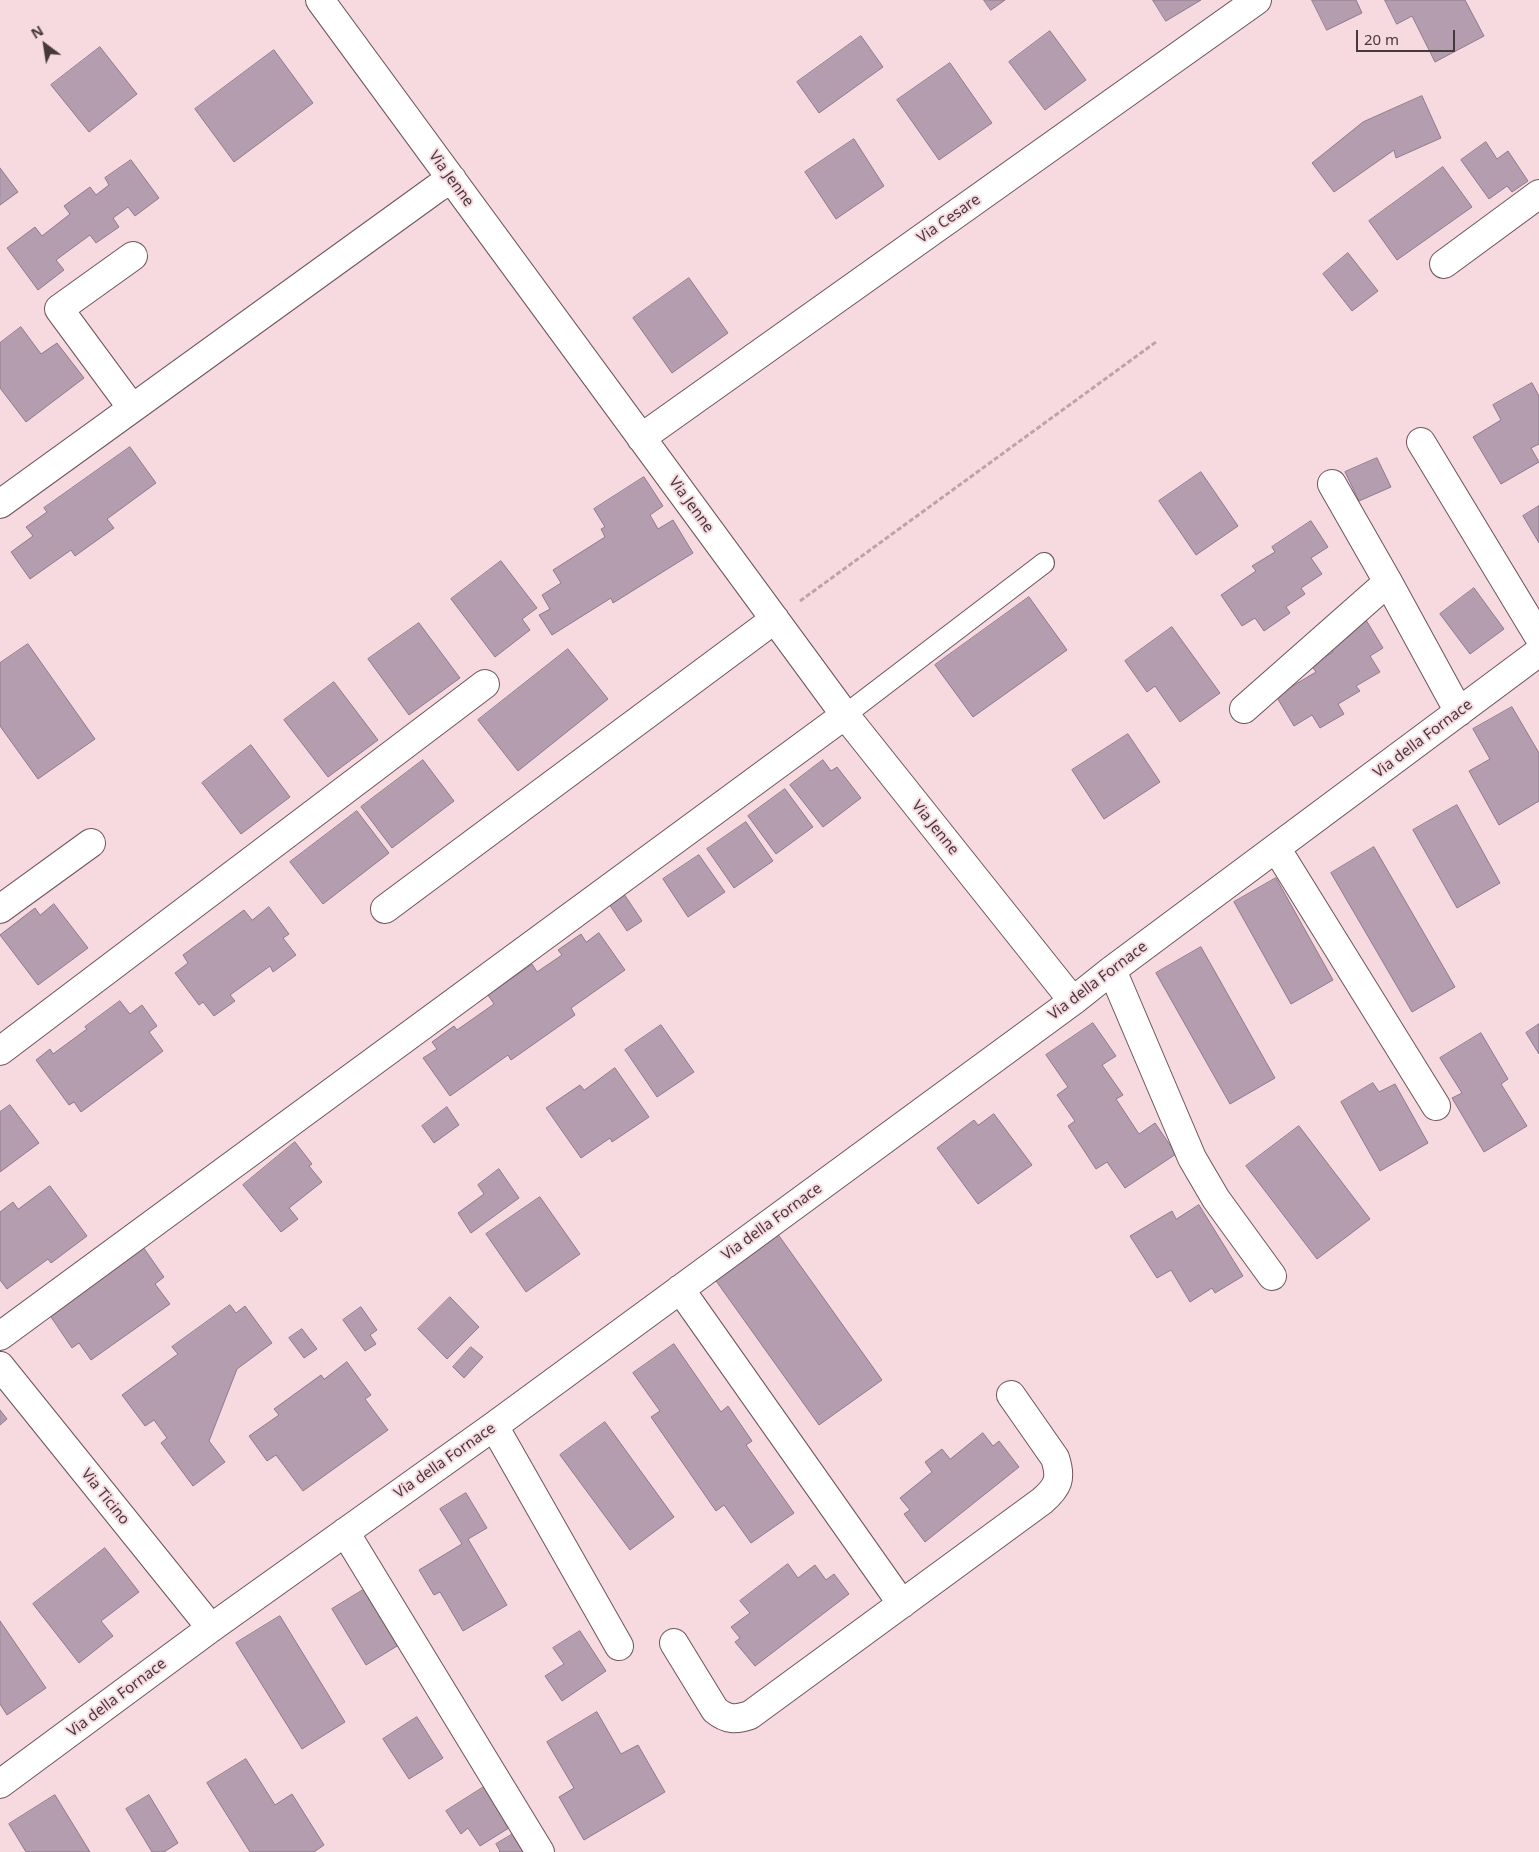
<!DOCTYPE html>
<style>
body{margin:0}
#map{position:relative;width:1539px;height:1852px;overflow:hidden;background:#f7d9e0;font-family:"Noto Sans",sans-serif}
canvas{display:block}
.north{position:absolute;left:20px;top:20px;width:50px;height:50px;-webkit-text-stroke:4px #f7d9e0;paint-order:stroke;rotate:329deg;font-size:14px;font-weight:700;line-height:20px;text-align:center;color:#45393c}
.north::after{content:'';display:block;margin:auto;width:18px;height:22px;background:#45393c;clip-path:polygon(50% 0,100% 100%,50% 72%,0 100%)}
.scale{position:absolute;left:1356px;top:30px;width:99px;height:22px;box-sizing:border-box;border:2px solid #45393c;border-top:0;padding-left:6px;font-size:15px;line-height:18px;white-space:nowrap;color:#45393c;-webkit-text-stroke:4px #f7d9e0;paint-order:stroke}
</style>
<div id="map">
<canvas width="1539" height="1852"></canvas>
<div class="north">N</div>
<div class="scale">20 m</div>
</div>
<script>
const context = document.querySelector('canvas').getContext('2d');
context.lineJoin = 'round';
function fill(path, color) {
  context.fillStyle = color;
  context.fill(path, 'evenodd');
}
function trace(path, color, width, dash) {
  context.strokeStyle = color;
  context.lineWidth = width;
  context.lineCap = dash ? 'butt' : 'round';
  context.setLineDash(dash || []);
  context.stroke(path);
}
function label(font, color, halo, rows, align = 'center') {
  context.font = font + ' "Noto Sans",sans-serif';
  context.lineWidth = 4;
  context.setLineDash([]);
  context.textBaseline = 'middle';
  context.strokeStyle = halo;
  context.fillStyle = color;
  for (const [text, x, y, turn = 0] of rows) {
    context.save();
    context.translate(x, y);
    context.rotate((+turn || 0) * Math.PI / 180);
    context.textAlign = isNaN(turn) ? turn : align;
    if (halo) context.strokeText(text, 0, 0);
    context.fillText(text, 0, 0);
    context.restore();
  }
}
const building = new Path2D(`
 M 984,0 L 1005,0 L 991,10 Z
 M 1153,0 L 1201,0 L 1166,21 Z
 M 1312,0 L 1356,0 L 1362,13 L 1327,30 Z
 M 1385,0 L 1465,0 L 1484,36 L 1435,62 L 1412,16 L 1397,24 Z
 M 1050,31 L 1086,80 L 1045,110 L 1009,62 Z
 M 861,36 L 883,67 L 819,113 L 797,82 Z
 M 100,47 L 137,94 L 89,132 L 51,85 Z
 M 274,50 L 313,103 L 234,162 L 195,109 Z
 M 950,63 L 992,123 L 939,160 L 897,100 Z
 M 1422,96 L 1441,138 L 1396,158 L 1394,150 L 1334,192 L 1312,163 L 1363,122 Z
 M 854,139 L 884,186 L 836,219 L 805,172 Z
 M 1486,142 L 1497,159 L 1508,151 L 1528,181 L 1512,192 L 1507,186 L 1489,199 L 1461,160 Z
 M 131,160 L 159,198 L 135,216 L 128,207 L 113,218 L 119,227 L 96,243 L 90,235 L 56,260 L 64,270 L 38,290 L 7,248 L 35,227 L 42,236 L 70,214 L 64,206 L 90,187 L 96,195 L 109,185 L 105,178 Z
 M 1443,167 L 1472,207 L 1397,260 L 1369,221 Z
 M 0,168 L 18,192 L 0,205 Z
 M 1348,253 L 1378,291 L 1352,311 L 1323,274 Z
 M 689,278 L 728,333 L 672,373 L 633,318 Z
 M 21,327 L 41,354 L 57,343 L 84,378 L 26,422 L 0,388 L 0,343 Z
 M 1532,383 L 1539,396 L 1539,444 L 1531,448 L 1539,462 L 1501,484 L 1473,437 L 1501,420 L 1493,405 Z
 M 130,447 L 156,483 L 107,519 L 114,528 L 75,556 L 71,550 L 30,579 L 11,552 L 33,536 L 26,527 L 47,512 L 44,508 Z
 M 1377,458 L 1391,487 L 1359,501 L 1345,472 Z
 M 1201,472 L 1238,526 L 1196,555 L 1159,501 Z
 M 644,477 L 663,506 L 650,515 L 658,529 L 673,520 L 693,553 L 613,603 L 611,598 L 552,635 L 539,615 L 550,609 L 542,595 L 561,583 L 553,570 L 605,537 L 601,529 L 605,527 L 594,509 Z
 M 1539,506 L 1539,543 L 1523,516 Z
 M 1311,521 L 1328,547 L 1311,558 L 1322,574 L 1301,588 L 1305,594 L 1286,607 L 1290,613 L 1264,631 L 1255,618 L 1242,626 L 1221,595 L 1256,571 L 1252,566 L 1275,552 L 1272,547 Z
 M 501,561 L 537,608 L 522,619 L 530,630 L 495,657 L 451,599 Z
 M 1474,588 L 1504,629 L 1470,654 L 1440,614 Z
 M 1029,597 L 1067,650 L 973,717 L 935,665 Z
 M 1366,620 L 1383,648 L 1370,656 L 1380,672 L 1356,686 L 1360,691 L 1338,704 L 1344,714 L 1320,728 L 1312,715 L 1294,726 L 1276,696 L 1316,672 L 1311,665 L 1333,652 L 1328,643 Z
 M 419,623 L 460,678 L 409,715 L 368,659 Z
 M 1172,627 L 1220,693 L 1180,722 L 1155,686 L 1147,692 L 1125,661 Z
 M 28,644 L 95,739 L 38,779 L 0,726 L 0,663 Z
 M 568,649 L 608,699 L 518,771 L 478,720 Z
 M 334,682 L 378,740 L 328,777 L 284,720 Z
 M 1512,707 L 1539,753 L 1539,801 L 1499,825 L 1469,771 L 1490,759 L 1473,729 Z
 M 1128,734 L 1160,782 L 1104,819 L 1072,770 Z
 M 251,745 L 290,797 L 241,834 L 202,783 Z
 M 423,760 L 454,801 L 392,848 L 361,807 Z
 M 823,760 L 831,771 L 837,767 L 861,798 L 823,827 L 790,785 Z
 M 785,789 L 813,827 L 776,854 L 748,816 Z
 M 1457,805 L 1500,883 L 1457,908 L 1413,830 Z
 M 357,811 L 389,853 L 323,904 L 290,862 Z
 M 746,822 L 773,861 L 734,888 L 707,849 Z
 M 1374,847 L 1455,987 L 1412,1012 L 1331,873 Z
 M 699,855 L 725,892 L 688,917 L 663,879 Z
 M 1276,878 L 1333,980 L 1291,1004 L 1234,902 Z
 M 624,894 L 642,921 L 627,931 L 609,904 Z
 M 54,904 L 88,948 L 38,985 L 0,935 L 35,908 L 40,915 Z
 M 269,907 L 289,934 L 283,938 L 296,955 L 273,972 L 270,966 L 230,995 L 235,1001 L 214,1016 L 203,1002 L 199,1005 L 175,973 L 188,963 L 183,955 L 244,910 L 252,920 Z
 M 599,933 L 625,970 L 571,1008 L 575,1015 L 511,1060 L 508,1055 L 450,1096 L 423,1058 L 437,1049 L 432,1042 L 454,1026 L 457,1030 L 494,1004 L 488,995 L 532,964 L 537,972 L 562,955 L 558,950 L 581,934 L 586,942 Z
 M 1201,947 L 1275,1078 L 1230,1104 L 1156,973 Z
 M 120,1001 L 130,1014 L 142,1005 L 157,1026 L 149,1032 L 163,1051 L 81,1112 L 74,1102 L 69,1105 L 36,1060 L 50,1049 L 53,1054 L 87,1029 L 85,1027 Z
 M 1093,1023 L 1116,1056 L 1102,1065 L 1123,1095 L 1116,1099 L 1139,1134 L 1155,1123 L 1176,1154 L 1125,1188 L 1107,1162 L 1096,1169 L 1068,1126 L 1075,1121 L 1057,1095 L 1068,1087 L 1046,1055 Z
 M 1539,1024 L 1539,1054 L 1526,1033 Z
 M 661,1025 L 694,1072 L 657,1097 L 625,1050 Z
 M 1481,1033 L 1508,1079 L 1501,1084 L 1527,1126 L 1484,1152 L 1452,1098 L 1462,1093 L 1440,1058 Z
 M 615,1068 L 649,1117 L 612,1142 L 610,1138 L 581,1158 L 546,1108 L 580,1085 L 584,1090 Z
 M 1373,1083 L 1379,1092 L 1395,1084 L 1428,1143 L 1380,1171 L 1341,1102 Z
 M 10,1105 L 39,1143 L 0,1172 L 0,1112 Z
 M 447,1107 L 459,1125 L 434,1143 L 422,1126 Z
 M 994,1114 L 1032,1165 L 978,1204 L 937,1148 L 974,1120 L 978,1125 Z
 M 1299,1126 L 1370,1219 L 1317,1259 L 1246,1166 Z
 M 295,1142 L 312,1164 L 309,1166 L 322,1182 L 289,1208 L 298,1219 L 281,1232 L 243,1185 Z
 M 499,1169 L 519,1198 L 471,1233 L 458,1213 L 484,1194 L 478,1185 Z
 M 50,1186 L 87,1236 L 51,1263 L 48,1259 L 7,1289 L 0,1280 L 0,1212 L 13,1202 L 18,1209 Z
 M 540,1197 L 580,1254 L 526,1292 L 486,1234 Z
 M 1199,1205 L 1243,1276 L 1215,1293 L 1212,1288 L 1190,1302 L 1171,1270 L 1157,1278 L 1130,1236 L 1172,1211 L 1176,1219 Z
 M 777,1233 L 882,1380 L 819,1425 L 714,1278 Z
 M 143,1247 L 164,1277 L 155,1284 L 170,1304 L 91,1360 L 79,1343 L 72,1348 L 49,1314 Z
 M 450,1297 L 479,1327 L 447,1359 L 418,1329 Z
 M 230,1305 L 236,1313 L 245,1306 L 272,1343 L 237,1369 L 209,1441 L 225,1462 L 193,1486 L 161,1443 L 167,1438 L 154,1420 L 145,1426 L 122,1395 L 178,1354 L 172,1347 Z
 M 361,1307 L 377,1330 L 370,1335 L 376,1344 L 365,1351 L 343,1320 Z
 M 302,1329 L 317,1349 L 304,1358 L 289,1338 Z
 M 674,1344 L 721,1412 L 728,1406 L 752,1441 L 746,1445 L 794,1513 L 751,1543 L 724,1505 L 716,1511 L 651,1417 L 660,1411 L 633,1373 Z
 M 471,1347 L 483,1357 L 464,1378 L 453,1367 Z
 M 347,1362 L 371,1395 L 365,1399 L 388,1430 L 303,1491 L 276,1455 L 267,1461 L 249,1436 L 279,1415 L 274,1409 L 321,1375 L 324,1379 Z
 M 0,1410 L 7,1419 L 0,1425 Z
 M 605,1422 L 674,1517 L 630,1550 L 560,1455 Z
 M 983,1433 L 993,1446 L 999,1441 L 1019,1467 L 925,1542 L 904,1514 L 910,1510 L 900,1498 L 932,1472 L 925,1462 L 942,1449 L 950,1459 Z
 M 466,1493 L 487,1528 L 468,1539 L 507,1605 L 463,1631 L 440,1592 L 434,1595 L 419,1570 L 462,1544 L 440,1509 Z
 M 105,1548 L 139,1592 L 101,1621 L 113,1636 L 79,1663 L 33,1604 Z
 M 788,1564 L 798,1578 L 815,1565 L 826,1580 L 834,1574 L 849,1594 L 755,1666 L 735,1642 L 740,1638 L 731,1627 L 750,1613 L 740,1601 Z
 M 368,1587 L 402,1643 L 366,1665 L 332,1609 Z
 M 280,1616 L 345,1722 L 302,1749 L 236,1643 Z
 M 0,1621 L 46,1688 L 7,1715 L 0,1704 Z
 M 580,1631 L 606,1671 L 562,1701 L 545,1676 L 564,1664 L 553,1648 Z
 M 597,1712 L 621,1754 L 638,1745 L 665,1792 L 584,1840 L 559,1797 L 574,1788 L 547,1742 Z
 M 417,1717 L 443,1758 L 409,1779 L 383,1739 Z
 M 246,1759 L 275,1805 L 292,1794 L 324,1845 L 314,1852 L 250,1852 L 207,1783 Z
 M 487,1785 L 512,1826 L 480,1846 L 468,1828 L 461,1834 L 446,1811 Z
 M 55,1795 L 90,1852 L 26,1852 L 9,1824 Z
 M 149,1795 L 178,1843 L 164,1852 L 152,1852 L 126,1809 Z
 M 518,1831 L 530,1852 L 499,1852 L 500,1851 L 496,1844 Z`);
const path = new Path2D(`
 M 800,601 L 1156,342`);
const service = new Path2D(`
 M 845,715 L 1044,563`);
const minor = new Path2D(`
 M 320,0 L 845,715 L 1073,1001
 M 1444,264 L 1539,194
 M 132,408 L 59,309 L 133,256
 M 641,438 L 1257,0
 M 1421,442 L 1539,637
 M 1332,484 L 1388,582 L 1459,712
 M 0,504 L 437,188 L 452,179
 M 1244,709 L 1388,582
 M 1276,848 L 1436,1106
 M 0,909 L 91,843
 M 385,909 L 775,619
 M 1112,970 L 1192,1158 L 1216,1199 L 1272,1276
 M 0,1051 L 485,684
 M 680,1289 L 902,1604
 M 0,1336 L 845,715
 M 0,1366 L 211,1628
 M 494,1426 L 619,1646
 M 345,1532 L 540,1852
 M 674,1643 L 715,1710 C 727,1720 736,1720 750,1715 L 1042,1501 C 1058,1487 1062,1479 1055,1458 L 1011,1395
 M 0,1784 L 211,1628 L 494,1426 L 1073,1001 L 1112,970 L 1539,652`);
const streetNames = [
 ["Via Jenne",451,179,54],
 ["Via Cesare",949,219,-35],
 ["Via Jenne",691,505,54],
 ["Via della Fornace",1423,739,-37],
 ["Via Jenne",935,828,51],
 ["Via della Fornace",1098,981,-37],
 ["Via della Fornace",772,1222,-36],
 ["Via della Fornace",445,1461,-35],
 ["Via Ticino",105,1497,51],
 ["Via della Fornace",117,1698,-37]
];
fill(building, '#b39daf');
trace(building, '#8f7a8b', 1);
trace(service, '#6d545b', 22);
trace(minor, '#6d545b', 30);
trace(path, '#bba3a9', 3, [5, 2.5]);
trace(service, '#fff', 20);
trace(minor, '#fff', 28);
label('15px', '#45393c', '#f7d9e0', streetNames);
</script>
